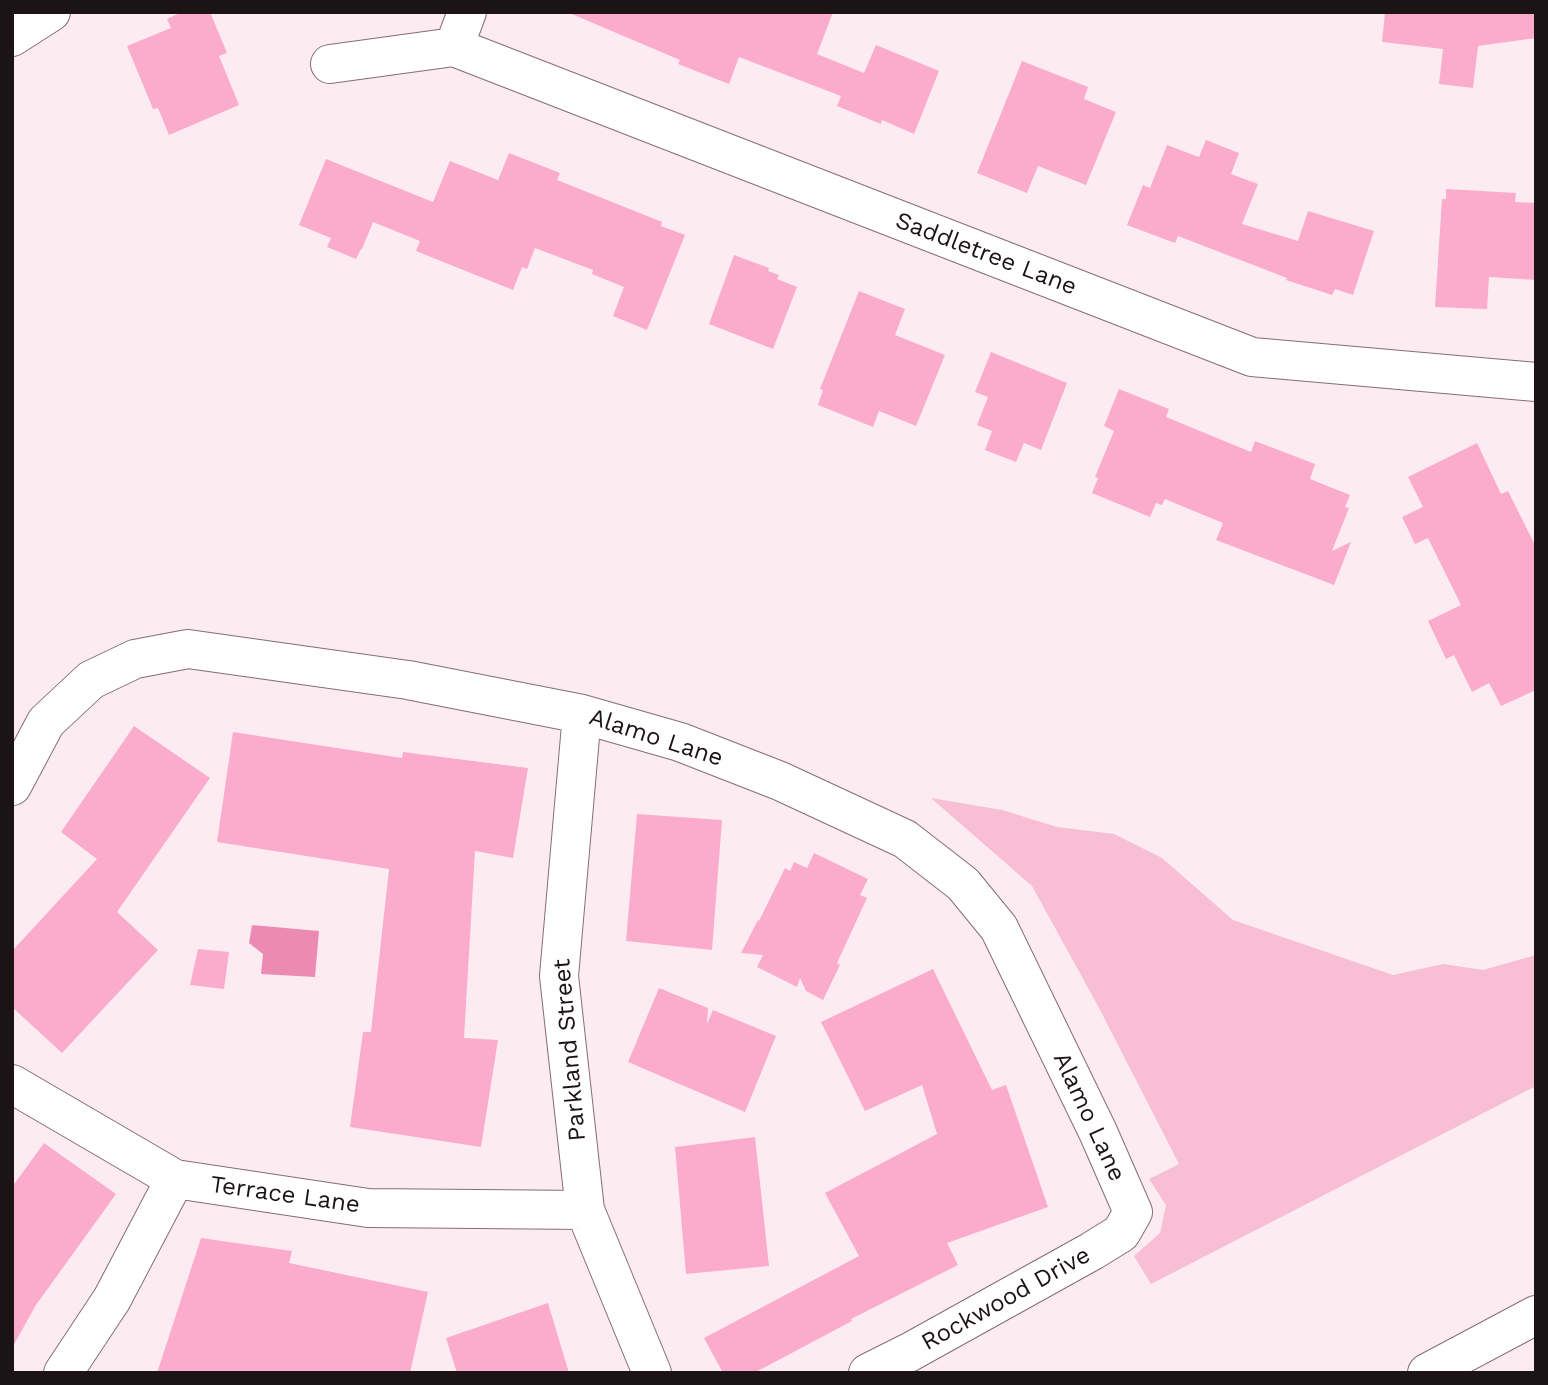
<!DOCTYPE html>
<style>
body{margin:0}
#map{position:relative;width:1548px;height:1385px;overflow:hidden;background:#fcecf1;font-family:"Work Sans",sans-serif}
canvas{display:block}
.frame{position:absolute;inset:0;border:14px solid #1c1317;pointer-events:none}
</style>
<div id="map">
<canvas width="1548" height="1385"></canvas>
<div class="frame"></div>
</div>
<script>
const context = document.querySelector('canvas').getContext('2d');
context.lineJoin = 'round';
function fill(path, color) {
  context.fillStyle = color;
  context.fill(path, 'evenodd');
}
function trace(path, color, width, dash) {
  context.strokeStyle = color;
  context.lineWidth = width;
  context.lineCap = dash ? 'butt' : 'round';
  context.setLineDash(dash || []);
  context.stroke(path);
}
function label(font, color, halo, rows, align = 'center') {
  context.font = font + ' "Work Sans",sans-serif';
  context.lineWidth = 6;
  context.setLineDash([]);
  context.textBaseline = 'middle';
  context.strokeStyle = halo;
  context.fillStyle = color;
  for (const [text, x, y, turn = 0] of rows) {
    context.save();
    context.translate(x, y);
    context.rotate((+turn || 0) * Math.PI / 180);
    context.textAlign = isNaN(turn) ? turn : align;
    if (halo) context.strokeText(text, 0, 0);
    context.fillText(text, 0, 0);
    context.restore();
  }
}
const green = new Path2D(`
 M 931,798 L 1002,810 L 1057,827 L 1114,834 L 1162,858 L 1233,920 L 1393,975 L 1443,964 L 1483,970 L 1536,955 L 1536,1086 L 1151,1284 L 1134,1256 L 1160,1233 L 1166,1205 L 1149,1179 L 1179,1164 L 1098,1006 L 1032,886 Z`);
const water = new Path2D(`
 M 252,925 L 319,931 L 315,977 L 261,974 L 263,954 L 249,943 Z`);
const building = new Path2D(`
 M 182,12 L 210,12 L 227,53 L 219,56 L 239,105 L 169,135 L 158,108 L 153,109 L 127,46 L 171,28 L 167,19 Z
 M 567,12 L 833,12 L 817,54 L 864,73 L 876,45 L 939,71 L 914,134 L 882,120 L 881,124 L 837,106 L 841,96 L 739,57 L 729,84 L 678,64 L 680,60 Z
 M 1385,12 L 1536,12 L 1536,38 L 1478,46 L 1473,88 L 1439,84 L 1443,49 L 1382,42 Z
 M 1022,61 L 1088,87 L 1084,99 L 1116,112 L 1086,185 L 1038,166 L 1027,193 L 977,173 Z
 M 1206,140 L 1239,153 L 1231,174 L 1258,184 L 1242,224 L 1298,241 L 1308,211 L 1374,231 L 1353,295 L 1335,289 L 1332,295 L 1286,280 L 1287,278 L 1178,236 L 1175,243 L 1127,225 L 1143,185 L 1150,188 L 1167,145 L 1199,157 Z
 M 509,153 L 560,173 L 557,180 L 662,222 L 661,226 L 685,235 L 647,330 L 613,316 L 624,287 L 592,274 L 593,270 L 535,248 L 527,269 L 522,267 L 513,290 L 416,251 L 420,241 L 373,222 L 362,249 L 361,249 L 356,259 L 327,247 L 331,238 L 299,225 L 326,159 L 433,202 L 450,161 L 498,180 Z
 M 1446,189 L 1516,193 L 1515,202 L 1536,203 L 1536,280 L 1489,277 L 1487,309 L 1435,307 L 1442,199 L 1446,199 Z
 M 734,255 L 769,268 L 768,271 L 779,275 L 777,279 L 797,287 L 773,349 L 709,324 Z
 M 859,291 L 905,309 L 895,335 L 945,355 L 916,426 L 879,411 L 873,427 L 818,405 L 823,390 L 820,389 Z
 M 991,352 L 1067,383 L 1041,450 L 1024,443 L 1016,462 L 985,450 L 992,431 L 977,425 L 988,397 L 975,392 Z
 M 1119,389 L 1169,409 L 1166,417 L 1251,452 L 1255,441 L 1315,464 L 1310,479 L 1350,495 L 1345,507 L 1349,508 L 1332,551 L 1351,542 L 1334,585 L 1216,540 L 1223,523 L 1165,499 L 1162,505 L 1156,503 L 1150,517 L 1092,493 L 1098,478 L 1095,477 L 1114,431 L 1104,426 Z
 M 1477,443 L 1501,494 L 1508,491 L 1536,547 L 1536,690 L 1501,706 L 1489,683 L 1472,692 L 1454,655 L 1446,659 L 1428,621 L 1461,605 L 1428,538 L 1415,544 L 1402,517 L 1423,507 L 1408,477 Z
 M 134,726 L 210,778 L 117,912 L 158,950 L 62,1053 L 12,1007 L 12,951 L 97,859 L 61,832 Z
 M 233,732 L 402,758 L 403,752 L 528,768 L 513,858 L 475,851 L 464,1038 L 498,1040 L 481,1147 L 350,1127 L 363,1032 L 371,1032 L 389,869 L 217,842 Z
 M 637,814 L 722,820 L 712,950 L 626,941 Z
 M 814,853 L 868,879 L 860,895 L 867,898 L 837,963 L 840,965 L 823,1000 L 806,991 L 800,978 L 797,987 L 757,967 L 763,955 L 741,953 L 758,920 L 759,921 L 785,868 L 790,871 L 794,862 L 807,868 Z
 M 198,949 L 229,952 L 224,989 L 190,985 Z
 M 933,969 L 992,1090 L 1006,1085 L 1048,1207 L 947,1243 L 958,1265 L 851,1319 L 852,1321 L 754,1373 L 723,1373 L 704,1338 L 859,1256 L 825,1193 L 937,1134 L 922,1085 L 865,1111 L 821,1022 Z
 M 659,988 L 708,1008 L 707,1024 L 713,1010 L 776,1036 L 745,1112 L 628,1062 Z
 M 755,1137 L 769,1266 L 686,1274 L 675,1147 Z
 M 44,1143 L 116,1194 L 36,1305 L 12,1348 L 12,1187 Z
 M 201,1238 L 292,1251 L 289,1263 L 428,1292 L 410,1373 L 157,1373 Z
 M 548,1303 L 569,1373 L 457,1373 L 446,1338 Z`);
const minor = new Path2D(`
 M 12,37 L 51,12
 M 454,47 L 467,12
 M 330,64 L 454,47 L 1252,357 L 1536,382
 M 582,714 L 559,976 L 585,1210 L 652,1373
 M 12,786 L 46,722 L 91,680 L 135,659 L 188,649 L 408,680 L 582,714 L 680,742 L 780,781 L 905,839 L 963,884 L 999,928 L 1098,1132 L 1133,1212 L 1121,1233 L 1092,1251 L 910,1352 L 868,1373
 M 12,1084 L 175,1179 L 368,1208 L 585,1210
 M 63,1373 L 112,1299 L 175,1179`);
const highway = new Path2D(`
 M 1427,1373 L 1536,1315`);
const streetNames = [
 ["Saddletree Lane",986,254,21],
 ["Alamo Lane",656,738,18],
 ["Parkland Street",570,1050,-95],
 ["Alamo Lane",1089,1117,65],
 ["Terrace Lane",285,1195,8],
 ["Rockwood Drive",1006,1299,-29]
];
fill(green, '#f7bed4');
fill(water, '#eb8bb4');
fill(building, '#fbaccc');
trace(minor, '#856d76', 40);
trace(highway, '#856d76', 40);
trace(minor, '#fff', 38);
trace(highway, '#fff', 38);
label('24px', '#1c1317', '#fff', streetNames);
</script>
